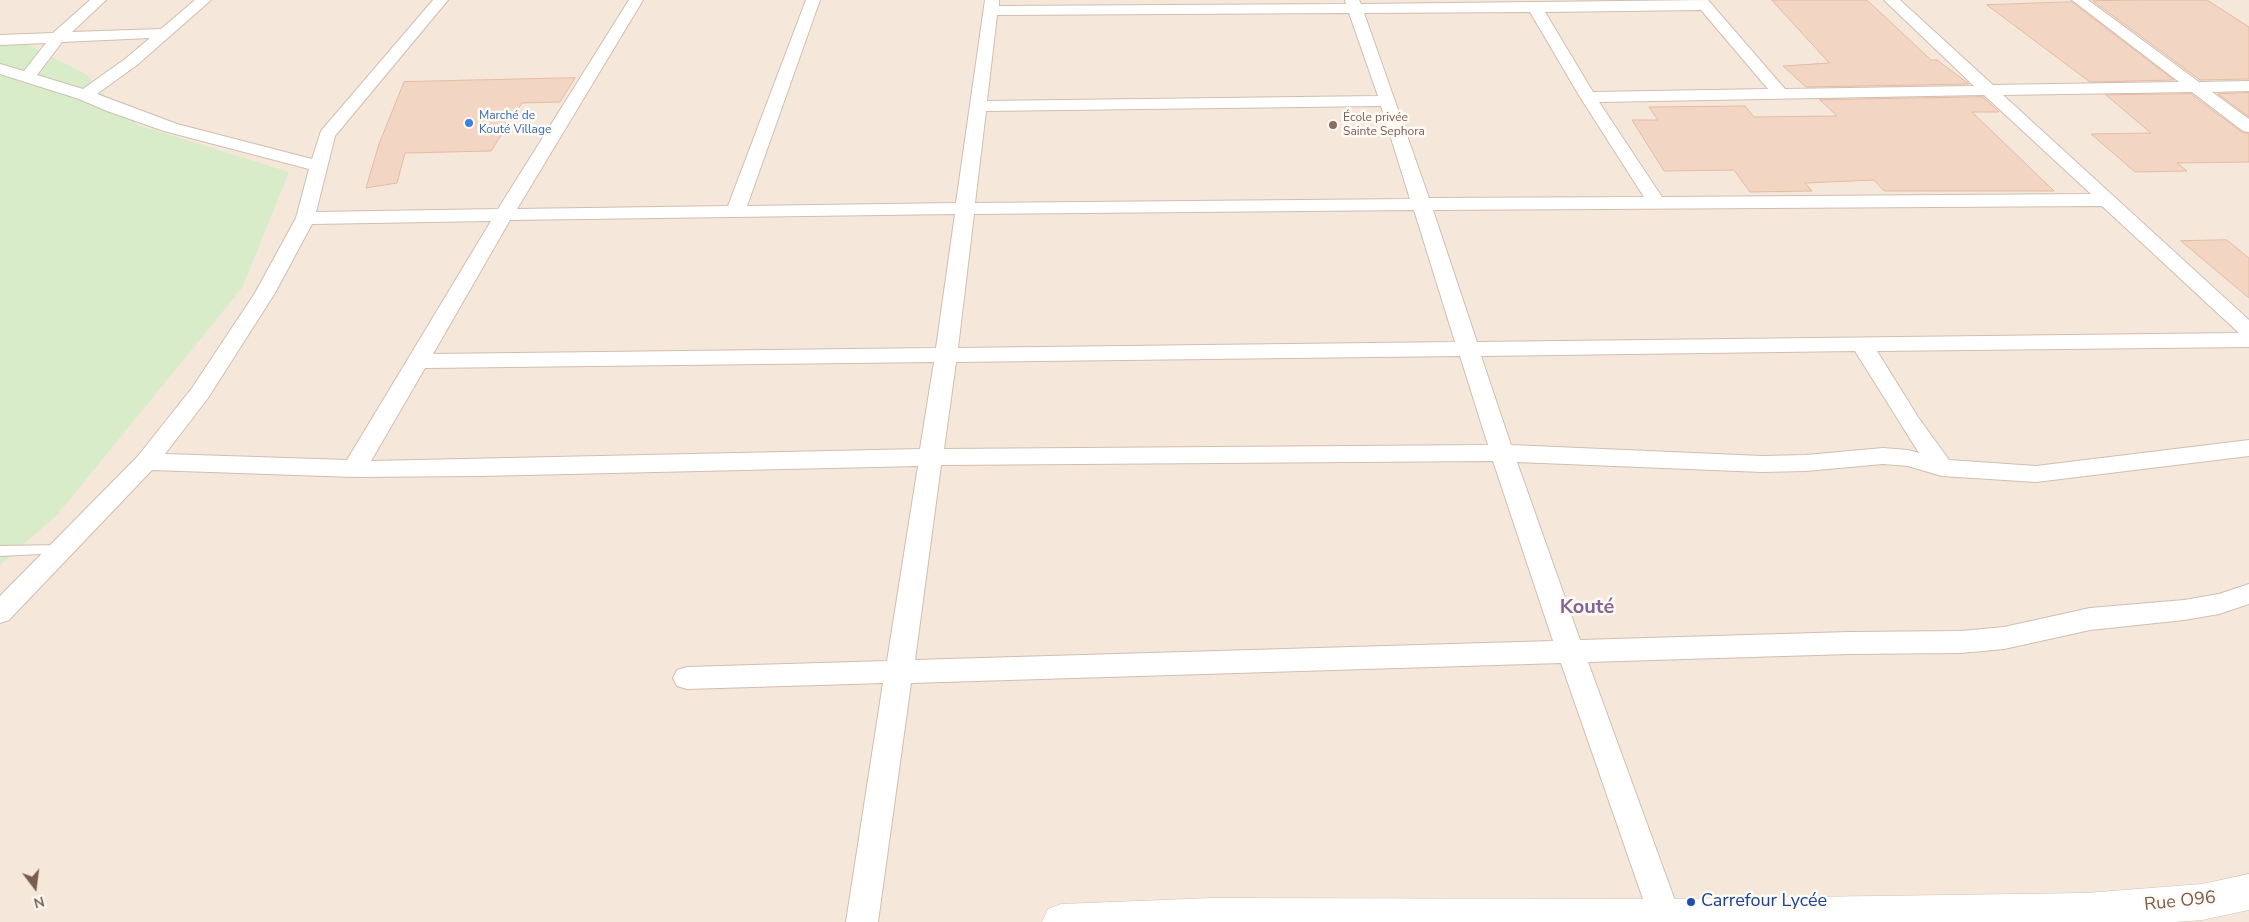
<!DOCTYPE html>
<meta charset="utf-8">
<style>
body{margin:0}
#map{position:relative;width:2249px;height:922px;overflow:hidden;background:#fdf6ec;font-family:"Nunito Sans",sans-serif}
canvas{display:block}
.north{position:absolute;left:10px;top:862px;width:50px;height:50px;-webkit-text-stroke:4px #fffaf3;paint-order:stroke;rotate:165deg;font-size:14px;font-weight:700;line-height:20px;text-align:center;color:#7a5c4d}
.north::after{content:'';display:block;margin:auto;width:18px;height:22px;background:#7a5c4d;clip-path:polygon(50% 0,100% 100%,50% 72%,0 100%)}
</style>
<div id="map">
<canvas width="2249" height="922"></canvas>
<div class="north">N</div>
</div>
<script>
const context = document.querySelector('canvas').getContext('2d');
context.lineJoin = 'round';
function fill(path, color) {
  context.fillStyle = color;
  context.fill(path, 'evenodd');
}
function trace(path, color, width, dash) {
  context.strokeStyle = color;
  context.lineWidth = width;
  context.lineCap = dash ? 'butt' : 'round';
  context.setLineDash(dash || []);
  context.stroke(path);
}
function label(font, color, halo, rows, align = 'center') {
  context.font = font + ' "Nunito Sans",sans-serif';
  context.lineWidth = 5;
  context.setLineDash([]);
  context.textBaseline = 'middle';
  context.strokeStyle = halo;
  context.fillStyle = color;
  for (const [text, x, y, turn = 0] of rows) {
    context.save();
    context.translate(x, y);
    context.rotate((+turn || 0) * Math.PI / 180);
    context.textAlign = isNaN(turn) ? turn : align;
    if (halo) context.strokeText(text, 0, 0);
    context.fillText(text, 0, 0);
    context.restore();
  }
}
const residential = new Path2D(`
 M 0,0 L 2249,0 L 2249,922 L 0,922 Z`);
const green = new Path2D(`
 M 0,40 L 26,44 L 86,74 L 111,102 L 138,125 L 289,172 L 242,288 L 57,515 L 0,565 Z`);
const building = new Path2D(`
 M 1772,0 L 1867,0 L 1931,60 L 1937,60 L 1969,84 L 1806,87 L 1783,66 L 1829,63 Z
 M 2138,0 L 2207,0 L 2249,27 L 2249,79 L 2200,80 L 2093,1 Z
 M 2072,2 L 2174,80 L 2090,82 L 1987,5 Z
 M 575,78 L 560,102 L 522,103 L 491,151 L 405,153 L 397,183 L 366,188 L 379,144 L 404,82 Z
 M 2249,93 L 2249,117 L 2218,94 Z
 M 2191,94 L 2242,132 L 2249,134 L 2249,162 L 2177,163 L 2187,171 L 2135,172 L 2091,134 L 2151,133 L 2106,95 Z
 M 1983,97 L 1999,112 L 1972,112 L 2054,191 L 1884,191 L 1874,180 L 1805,183 L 1812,191 L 1750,192 L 1734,170 L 1664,171 L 1632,120 L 1658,120 L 1649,107 L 1745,106 L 1754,117 L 1837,116 L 1820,100 Z
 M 2227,240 L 2249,258 L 2249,298 L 2181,241 Z`);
const service = new Path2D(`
 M 61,545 L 65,546 L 67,549 L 65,552 L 61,553 L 0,556 L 0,546 Z`);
const minor = new Path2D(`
 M 90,0 L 106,0 L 72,32 L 161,29 L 195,0 L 211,0 L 137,65 L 97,94 L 177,124 L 312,159 L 321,131 L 433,0 L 448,0 L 335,136 L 316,212 L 498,209 L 629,0 L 643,0 L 517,209 L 728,206 L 806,0 L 820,0 L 747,206 L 956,203 L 985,0 L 999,0 L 999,6 L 1346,4 L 1345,0 L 1359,0 L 1361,4 L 1708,0 L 1785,89 L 1974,86 L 1884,0 L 1900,0 L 1993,85 L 2179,82 L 2072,0 L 2088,0 L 2199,82 L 2249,81 L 2249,91 L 2212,92 L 2249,119 L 2249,132 L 2243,131 L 2192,92 L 2003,95 L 2249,320 L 2249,347 L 1877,351 L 1918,417 L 1949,460 L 2036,466 L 2249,440 L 2249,456 L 2036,482 L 1942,476 L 1908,466 L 1883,464 L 1806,471 L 1762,472 L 1517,462 L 1580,640 L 1849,632 L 1961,631 L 2004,627 L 2090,608 L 2184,600 L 2219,594 L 2249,584 L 2249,604 L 2219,614 L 2184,620 L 2090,630 L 2004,649 L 1961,653 L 1849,654 L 1588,662 L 1681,917 L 1679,922 L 1651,922 L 1561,663 L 911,683 L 878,922 L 846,922 L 883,683 L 687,689 L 677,686 L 673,678 L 677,670 L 687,667 L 887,661 L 918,466 L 481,476 L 354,477 L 152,470 L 9,620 L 0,623 L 0,596 L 138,456 L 192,388 L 255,293 L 296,218 L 309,169 L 164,131 L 107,111 L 79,99 L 0,74 L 0,64 L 24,71 L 46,43 L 0,45 L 0,35 L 53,33 ZM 1701,10 L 1768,89 L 1593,92 L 1545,12 ZM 1530,12 L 1580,97 L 1644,197 L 1429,198 L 1364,13 ZM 1349,13 L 1378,96 L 987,101 L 997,15 ZM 150,38 L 125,59 L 83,89 L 37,75 L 62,42 ZM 1984,95 L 2091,194 L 1662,197 L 1599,102 ZM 1381,106 L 1410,199 L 975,203 L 986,111 ZM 2102,206 L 2239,333 L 1477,342 L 1433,210 ZM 1414,210 L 1455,342 L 958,348 L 974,214 ZM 955,214 L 936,348 L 433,354 L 510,220 ZM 491,221 L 347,460 L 165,454 L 208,398 L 275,293 L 312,224 ZM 1855,351 L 1919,453 L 1908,450 L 1883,448 L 1806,455 L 1762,456 L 1511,445 L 1481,356 ZM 1460,356 L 1488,445 L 944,449 L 956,362 ZM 934,362 L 920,449 L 371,461 L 425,368 ZM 1493,461 L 1553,641 L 915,660 L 941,465 Z`);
const secondary = new Path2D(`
 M 2249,874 L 2249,910 L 2202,920 L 2175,922 L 1042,922 L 1048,909 L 1061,904 L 1213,898 L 1665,899 L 2086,893 L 2202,884 Z`);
const markers = [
 [469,123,5,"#3f7fe0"],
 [1333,125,5,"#8d6e63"],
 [1691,902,5,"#1a4fb4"]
];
const farShopnames = [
 ["Marché de",479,116],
 ["Kouté Village",479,130]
];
const farEducationnames = [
 ["École privée",1343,118],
 ["Sainte Sephora",1343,132]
];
const nearTransitnames = [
 ["Carrefour Lycée",1701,902]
];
const nearStreetnames = [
 ["Rue O96",2180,902,-6]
];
const districtNames = [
 ["Kouté",1587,608]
];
fill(residential, '#f5e8da');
fill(green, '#d8ecc9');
fill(building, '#f3d5c3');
trace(building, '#e6bba3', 1);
trace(service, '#d1beb0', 2);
trace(minor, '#d1beb0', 2);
trace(secondary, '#d6c0b0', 1);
fill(service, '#fff');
fill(minor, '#fff');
fill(secondary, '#fff');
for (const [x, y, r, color] of markers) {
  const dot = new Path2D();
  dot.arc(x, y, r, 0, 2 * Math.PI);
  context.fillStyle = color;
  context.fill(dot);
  trace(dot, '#fffaf3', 2);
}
label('12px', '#366cbe', '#fffaf3', farShopnames, 'left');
label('12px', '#785e54', '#fffaf3', farEducationnames, 'left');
label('18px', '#164399', '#fffaf3', nearTransitnames, 'left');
label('18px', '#7a5c4d', '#fffaf3', nearStreetnames);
label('bold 20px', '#846695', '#fffaf3', districtNames);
</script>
